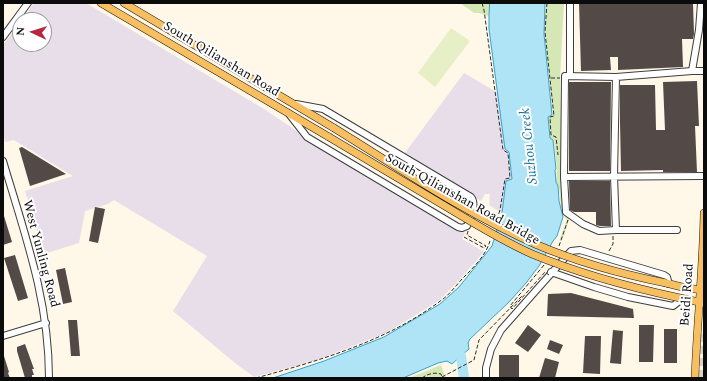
<!DOCTYPE html>
<style>
body{margin:0}
#map{position:relative;width:707px;height:381px;overflow:hidden;background:#fff7e8;font-family:Spectral,serif}
canvas{display:block}
.frame{position:absolute;inset:0;border:4px solid #0b0b0b;pointer-events:none}
.north{position:absolute;left:12px;top:12px;width:40px;height:40px;box-sizing:border-box;background:#fff;border:1px solid #9d9d9d;border-radius:50%;rotate:274deg;font-size:11px;font-weight:700;line-height:16px;text-align:center;color:#0b0b0b}
.north::after{content:'';display:block;margin:auto;width:14px;height:18px;background:#b8263f;clip-path:polygon(50% 0,100% 100%,50% 72%,0 100%)}
</style>
<div id="map">
<canvas width="707" height="381"></canvas>
<div class="frame"></div>
<div class="north">N</div>
</div>
<script>
const context = document.querySelector('canvas').getContext('2d');
context.lineJoin = 'round';
function fill(path, color) {
  context.fillStyle = color;
  context.fill(path, 'evenodd');
}
function trace(path, color, width, dash) {
  context.strokeStyle = color;
  context.lineWidth = width;
  context.lineCap = dash ? 'butt' : 'round';
  context.setLineDash(dash || []);
  context.stroke(path);
}
function label(font, color, halo, rows, align = 'center') {
  context.font = font + ' Spectral,serif';
  context.lineWidth = 4;
  context.setLineDash([]);
  context.textBaseline = 'middle';
  context.strokeStyle = halo;
  context.fillStyle = color;
  for (const [text, x, y, turn = 0] of rows) {
    context.save();
    context.translate(x, y);
    context.rotate((+turn || 0) * Math.PI / 180);
    context.textAlign = isNaN(turn) ? turn : align;
    if (halo) context.strokeText(text, 0, 0);
    context.fillText(text, 0, 0);
    context.restore();
  }
}
const industrial = new Path2D(`
 M 34,3 L 86,3 L 264,109 L 307,138 L 465,233 L 462,239 L 484,252 L 460,279 L 440,300 L 386,333 L 317,360 L 254,377 L 235,363 L 173,311 L 207,256 L 114,200 L 108,204 L 85,211 L 79,243 L 44,254 L 34,222 L 36,221 L 34,212 L 32,213 L 25,191 L 73,176 L 14,140 L 5,142 L 3,135 L 3,45 L 20,22 L 20,44 L 44,44 L 44,20 L 22,20 Z
 M 464,73 L 498,93 L 505,148 L 509,151 L 512,180 L 506,182 L 502,213 L 489,205 L 490,194 L 485,194 L 481,201 L 404,154 Z`);
const green = new Path2D(`
 M 460,3 L 490,3 L 489,16 L 479,13 L 474,13 Z
 M 546,3 L 564,3 L 560,77 L 562,177 L 570,217 L 562,240 L 560,239 L 567,220 C 557,208 563,190 556,182 L 557,169 L 554,140 L 550,138 L 548,117 L 553,115 L 545,36 L 545,14 Z
 M 441,365 L 446,378 L 409,378 Z`);
const pitch = new Path2D(`
 M 451,28 L 470,41 L 435,87 L 418,73 Z`);
const water = new Path2D(`
 M 490,3 L 545,3 L 544,34 L 552,115 L 548,117 L 550,138 L 553,140 L 556,169 L 555,170 L 556,182 L 558,186 L 559,201 L 563,217 L 557,236 L 553,241 L 539,266 L 526,283 L 509,302 L 470,339 L 468,343 L 469,349 L 452,364 L 447,361 L 438,363 L 403,378 L 273,378 L 324,361 L 384,337 L 440,304 L 459,287 L 492,246 L 502,213 L 506,181 L 512,179 L 509,152 L 505,149 L 489,29 L 489,16 Z`);
const river = new Path2D(`
 M 456,345 L 461,356 L 464,378`);
const building = new Path2D(`
 M 579,3 L 693,3 L 694,34 L 693,39 L 682,39 L 683,67 L 618,70 L 618,57 L 610,57 L 611,70 L 581,71 Z
 M 697,81 L 699,126 L 695,126 L 697,172 L 663,172 L 663,170 L 621,171 L 620,122 L 620,85 L 655,85 L 656,130 L 665,130 L 663,82 Z
 M 569,82 L 611,82 L 610,171 L 569,171 Z
 M 22,147 L 66,174 L 30,186 L 19,148 Z
 M 569,181 L 610,181 L 611,226 L 600,226 L 596,225 L 596,212 L 574,212 L 570,210 Z
 M 95,207 L 105,209 L 98,243 L 89,241 Z
 M 3,216 L 4,216 L 12,242 L 3,245 Z
 M 15,255 L 28,298 L 18,301 L 4,258 Z
 M 65,268 L 72,302 L 63,304 L 56,270 Z
 M 571,293 L 633,309 L 634,318 L 547,316 L 548,294 Z
 M 68,320 L 77,320 L 80,356 L 71,356 Z
 M 528,325 L 541,335 L 528,352 L 515,343 Z
 M 639,325 L 654,325 L 653,362 L 639,362 Z
 M 664,329 L 677,329 L 677,363 L 664,363 Z
 M 613,330 L 623,331 L 621,364 L 610,363 Z
 M 585,336 L 601,336 L 600,374 L 583,373 Z
 M 550,340 L 563,345 L 559,354 L 547,349 Z
 M 25,344 L 34,369 L 32,369 L 34,375 L 32,375 L 32,378 L 25,378 L 17,351 L 17,347 Z
 M 499,355 L 519,355 L 519,378 L 499,378 Z
 M 3,356 L 4,356 L 9,372 L 8,373 L 10,378 L 3,378 Z
 M 545,358 L 559,362 L 555,378 L 539,378 Z`);
const highwayTunnel = new Path2D(`
 M 702,378 L 704,334`);
const path = new Path2D(`
 M 482,3 L 484,10 L 503,150 L 508,153 L 510,178 L 505,179 L 500,210 L 497,219
 M 547,3 L 545,32 L 554,116 L 550,117 L 551,135 L 556,137 L 558,155
 M 551,78 L 560,78
 M 464,237 L 484,248 L 486,246 L 467,235 L 468,231
 M 559,246 L 568,220
 M 609,251 L 613,244 L 613,236
 M 442,377 L 474,360 L 479,340 L 522,296
 M 256,378 C 321,360 388,341 443,299 C 451,293 457,284 464,277 C 474,267 486,255 490,241
 M 422,378 C 427,374 434,372 441,374 L 442,377`);
const minor = new Path2D(`
 M 3,37 L 28,3
 M 692,71 L 704,71
 M 570,76 L 570,3
 M 616,77 L 692,71 L 699,30 L 701,3
 M 289,114 L 307,137 L 458,227 L 462,228 L 467,226 C 471,218 477,204 471,197 L 323,109 L 296,104
 M 3,161 C 25,235 49,300 49,378
 M 564,177 L 566,212 L 583,224 L 599,231 L 616,230
 M 677,230 L 616,230 L 614,176 L 616,77 L 565,76 L 564,177 L 704,176
 M 551,272 L 594,287 L 628,297 L 673,306 L 682,299
 M 3,336 L 46,323
 M 486,378 L 486,368 L 491,349 L 501,330 L 571,251 L 580,250 L 664,275 L 667,277 L 669,284`);
const major = new Path2D(`
 M 101,3 L 329,137
 M 124,3 L 334,128
 M 666,283 L 686,288 L 704,290
 M 680,298 L 704,303
 M 695,378 C 697,323 703,268 704,213`);
const pathBridge = new Path2D(`
 M 544,265 L 510,306 L 512,309 L 545,272 L 549,275`);
const majorBridge = new Path2D(`
 M 334,128 C 399,168 465,213 535,244 C 577,262 621,274 666,283
 M 329,137 C 371,162 413,187 455,212 C 480,227 505,242 532,254 C 580,274 629,287 680,298`);
const streetNames = [
 ["South Qilianshan Road",221,60,31],
 ["South Qilianshan Road Bridge",462,200,29],
 ["West Yunling Road",40,254,75],
 ["Beidi Road",688,295,-86]
];
const waterNames = [
 ["Suzhou Creek",530,146,-96]
];
fill(industrial, '#e7deea');
fill(green, '#d5e7b4');
fill(pitch, '#e6efc5');
fill(water, '#aee4f5');
trace(water, '#36a3cb', 1);
trace(river, '#aee4f5', 10);
fill(building, '#534a47');
trace(highwayTunnel, '#dad4c7', 8, [8, 4]);
trace(minor, '#3e3e3e', 8);
trace(major, '#1c1c1c', 8);
trace(path, '#2d2d2d', 1, [4, 2]);
trace(minor, '#fff', 6);
trace(major, '#f7bf60', 7);
trace(majorBridge, '#1c1c1c', 8, []);
trace(pathBridge, '#2d2d2d', 1, [4, 2]);
trace(majorBridge, '#f7bf60', 7);
label('13px', '#0b0b0b', '#fff', streetNames);
label('italic 14px', '#177199', '#fff', waterNames);
</script>
